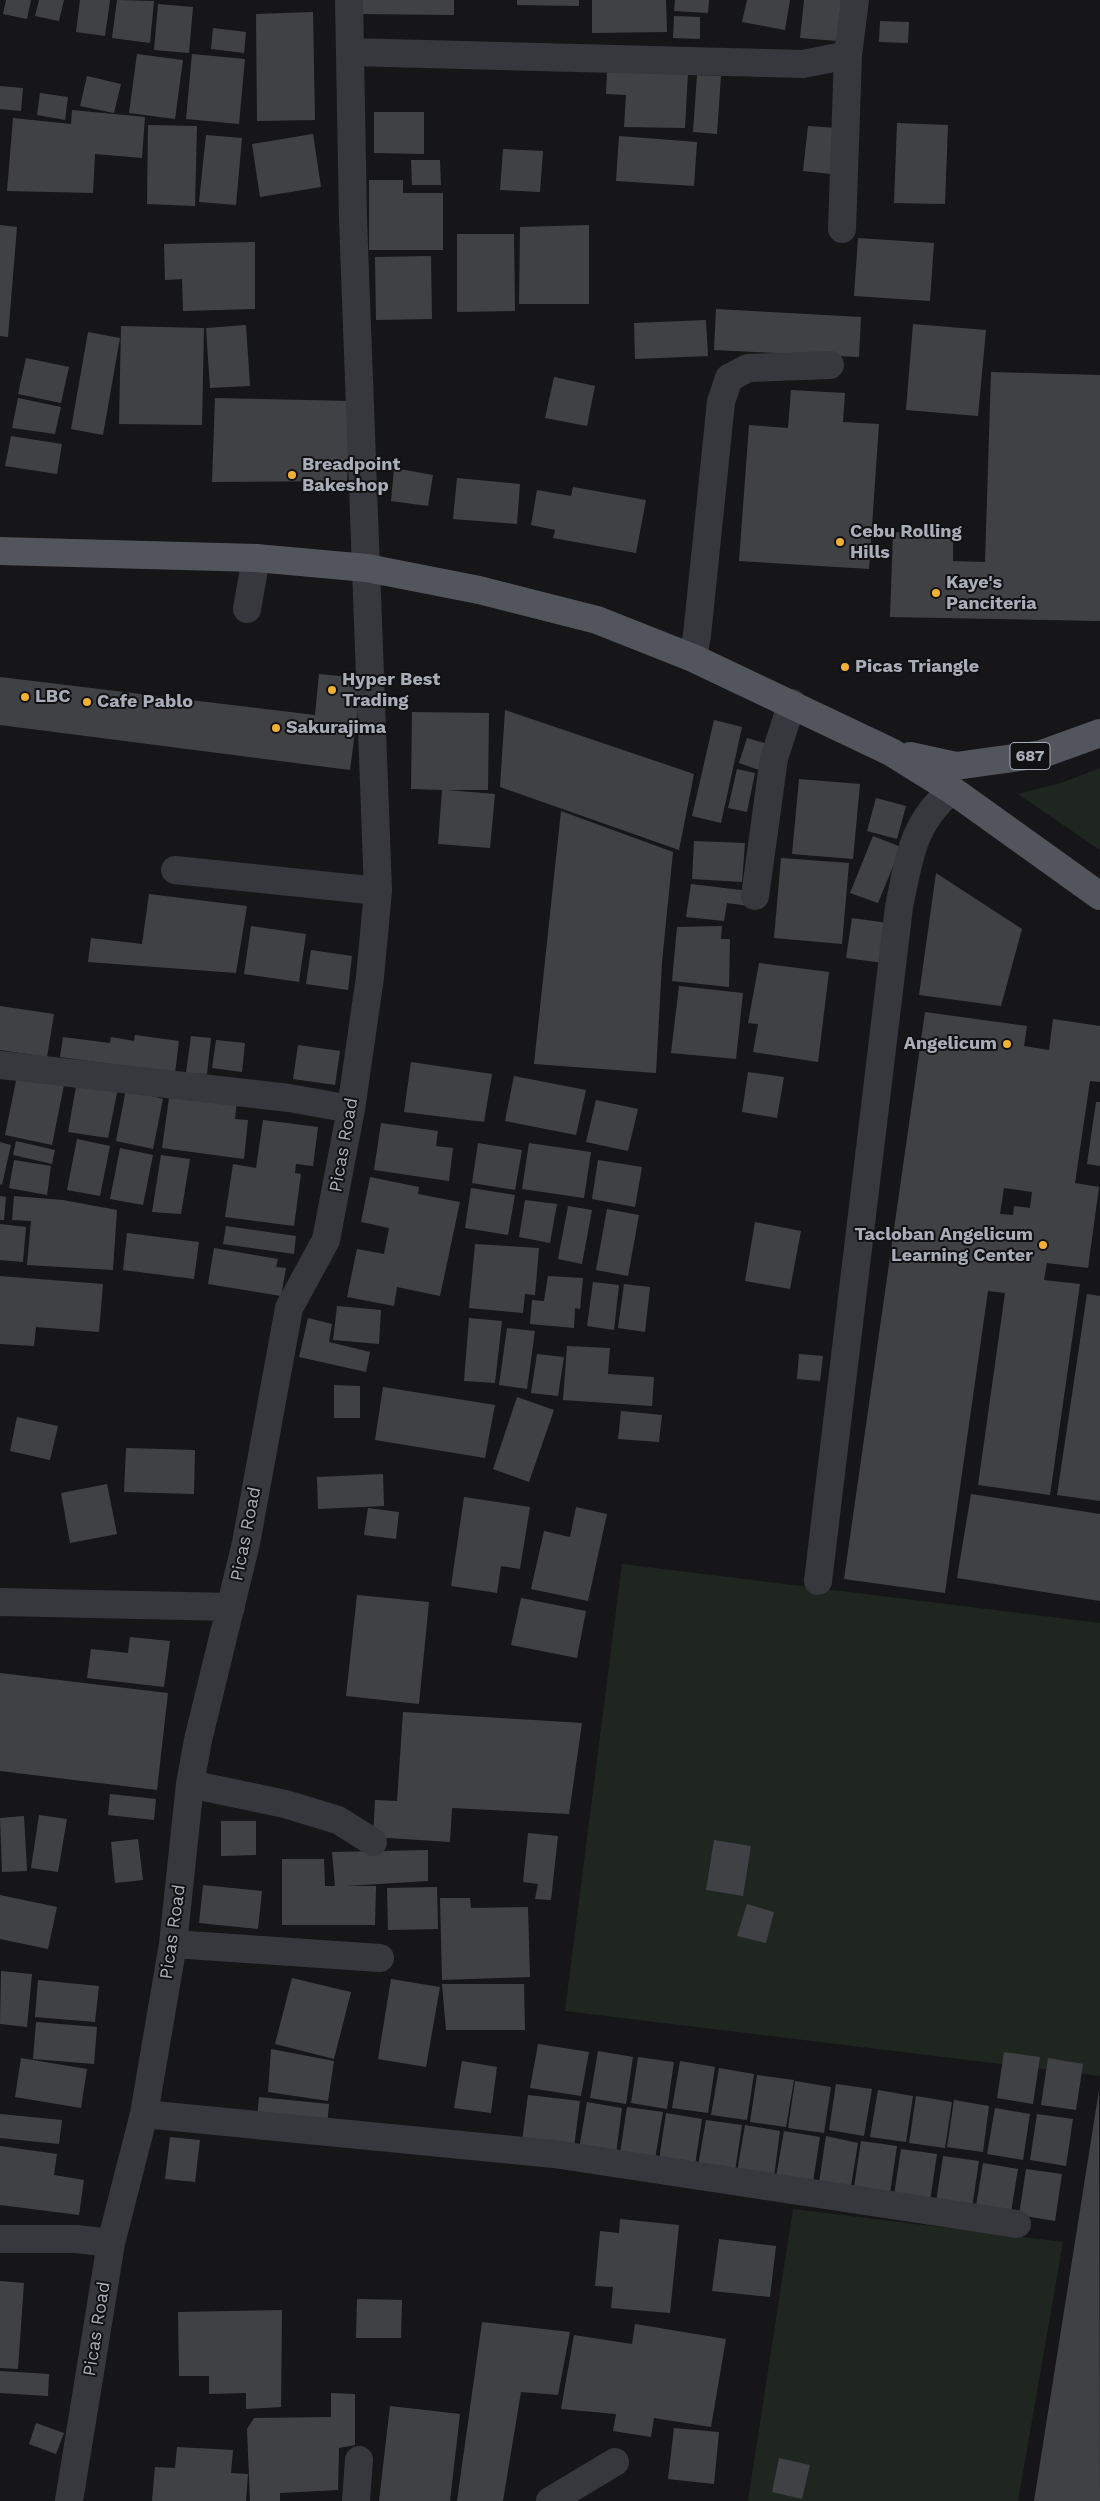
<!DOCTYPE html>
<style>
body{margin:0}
canvas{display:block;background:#161618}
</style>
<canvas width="1100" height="2501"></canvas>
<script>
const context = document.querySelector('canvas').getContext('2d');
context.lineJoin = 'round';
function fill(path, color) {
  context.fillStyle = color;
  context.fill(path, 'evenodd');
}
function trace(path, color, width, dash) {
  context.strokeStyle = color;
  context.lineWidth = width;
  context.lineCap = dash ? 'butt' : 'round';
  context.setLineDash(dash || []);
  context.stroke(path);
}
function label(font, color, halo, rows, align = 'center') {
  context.font = font + ' "Work Sans",sans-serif';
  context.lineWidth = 4;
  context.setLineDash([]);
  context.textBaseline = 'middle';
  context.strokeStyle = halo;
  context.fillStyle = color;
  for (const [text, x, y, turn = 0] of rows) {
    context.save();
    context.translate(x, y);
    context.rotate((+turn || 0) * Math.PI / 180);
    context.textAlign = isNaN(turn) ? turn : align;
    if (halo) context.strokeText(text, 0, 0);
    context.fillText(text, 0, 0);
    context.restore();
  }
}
const green = new Path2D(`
 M 1100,768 L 1100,850 L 1018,794 L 1064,782 Z
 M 622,1564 L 1100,1623 L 1100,2076 L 565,2011 Z
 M 793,2209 L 1063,2242 L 1018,2501 L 748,2501 Z`);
const building = new Path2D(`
 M 6,0 L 31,0 L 27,19 L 3,14 Z
 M 39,0 L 64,0 L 59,21 L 35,16 Z
 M 80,0 L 110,0 L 105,36 L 76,32 Z
 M 117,0 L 154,1 L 150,43 L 112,38 Z
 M 360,0 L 454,0 L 454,15 L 360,14 Z
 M 517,0 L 579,0 L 579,6 L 517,5 Z
 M 592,0 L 666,0 L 667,32 L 592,33 Z
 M 675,0 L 709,0 L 708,13 L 674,11 Z
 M 747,0 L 790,0 L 785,30 L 742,22 Z
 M 804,0 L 841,0 L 838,41 L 800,38 Z
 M 158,4 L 193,7 L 189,53 L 154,50 Z
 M 313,12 L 315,120 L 257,121 L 256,14 Z
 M 674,16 L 700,17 L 700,39 L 673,38 Z
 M 880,21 L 909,22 L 908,43 L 879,42 Z
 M 213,28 L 246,32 L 244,53 L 211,49 Z
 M 137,54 L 183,60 L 175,119 L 129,113 Z
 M 192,54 L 245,59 L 239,124 L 186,119 Z
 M 607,70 L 688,73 L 685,128 L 624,127 L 626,95 L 606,94 Z
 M 697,75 L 721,76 L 717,134 L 693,132 Z
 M 87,76 L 121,84 L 114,113 L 80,106 Z
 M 0,86 L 23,88 L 21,111 L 0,109 Z
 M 40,93 L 68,97 L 65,120 L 37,115 Z
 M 72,110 L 145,117 L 142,158 L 95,154 L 93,193 L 7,191 L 13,118 L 71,124 Z
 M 374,112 L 424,112 L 424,154 L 374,153 Z
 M 897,123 L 948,125 L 945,204 L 894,203 Z
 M 148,125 L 197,126 L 195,206 L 147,204 Z
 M 808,126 L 837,128 L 832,174 L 803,171 Z
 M 313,134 L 321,187 L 260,197 L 252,144 Z
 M 206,135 L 242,138 L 236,205 L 199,202 Z
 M 619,136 L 697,142 L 694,186 L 616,181 Z
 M 503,149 L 543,151 L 540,192 L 500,190 Z
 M 411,160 L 440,160 L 441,185 L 412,185 Z
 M 369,180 L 403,180 L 403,193 L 443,193 L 443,250 L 369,250 Z
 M 0,225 L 17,227 L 8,337 L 0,336 Z
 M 589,225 L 589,304 L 519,304 L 520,227 Z
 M 457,234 L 514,234 L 515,311 L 457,312 Z
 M 858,238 L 934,243 L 930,301 L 854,296 Z
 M 255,242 L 255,309 L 183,311 L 182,279 L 165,280 L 164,244 Z
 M 431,256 L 432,319 L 376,320 L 375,257 Z
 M 716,309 L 861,317 L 859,357 L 714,350 Z
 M 706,320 L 708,356 L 635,359 L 634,323 Z
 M 913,324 L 986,330 L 978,416 L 906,410 Z
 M 246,325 L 250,386 L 210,388 L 206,328 Z
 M 121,326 L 204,328 L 202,425 L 119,424 Z
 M 88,332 L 120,338 L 103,435 L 71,429 Z
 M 26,358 L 69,367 L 61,403 L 18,394 Z
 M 991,372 L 1100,375 L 1100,621 L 890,617 L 893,532 L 953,534 L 953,561 L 985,562 Z
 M 554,377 L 595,386 L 587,426 L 545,418 Z
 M 791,390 L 845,393 L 843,422 L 879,424 L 869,569 L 739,561 L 749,425 L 788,428 Z
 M 18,398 L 61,407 L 55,434 L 12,428 Z
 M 215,398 L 351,401 L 347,481 L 212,482 Z
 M 11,436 L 62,444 L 57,474 L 5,466 Z
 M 394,468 L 433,475 L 428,506 L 391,501 Z
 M 457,478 L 520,484 L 517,524 L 453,519 Z
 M 573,487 L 646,500 L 636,553 L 553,538 L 555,530 L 531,525 L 537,490 L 571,496 Z
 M 319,674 L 362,678 L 350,770 L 0,725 L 0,677 L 315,715 Z
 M 505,710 L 694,774 L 679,850 L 500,787 Z
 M 412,712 L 489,713 L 488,790 L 447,790 L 495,794 L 490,848 L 438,844 L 442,790 L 411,789 Z
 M 714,720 L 742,727 L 721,823 L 692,816 Z
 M 747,738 L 768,744 L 759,770 L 739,763 Z
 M 737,769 L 755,773 L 747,812 L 728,808 Z
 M 799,779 L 860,784 L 853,859 L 792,854 Z
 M 876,798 L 906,806 L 897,839 L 867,831 Z
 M 561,811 L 673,852 L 662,962 L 656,1073 L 534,1064 Z
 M 873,836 L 901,847 L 878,903 L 850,893 Z
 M 694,841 L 745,843 L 742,882 L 692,879 Z
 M 781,858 L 849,863 L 842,944 L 774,938 Z
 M 936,873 L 1022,929 L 1001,1006 L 919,995 Z
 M 691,884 L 758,892 L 756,907 L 727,903 L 724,921 L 686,917 Z
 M 149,894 L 247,906 L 236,973 L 88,962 L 91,938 L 142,944 Z
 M 852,918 L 888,923 L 883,963 L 846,958 Z
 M 251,926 L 306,934 L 299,982 L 244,974 Z
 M 722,926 L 721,939 L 730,939 L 729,987 L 672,981 L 677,927 Z
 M 311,950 L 352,956 L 348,990 L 306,984 Z
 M 759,963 L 829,972 L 818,1062 L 753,1052 L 758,1024 L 748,1023 Z
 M 679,986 L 743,993 L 736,1059 L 671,1053 Z
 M 0,1006 L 54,1014 L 47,1057 L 0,1050 Z
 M 925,1012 L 1027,1026 L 1024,1046 L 1049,1050 L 1053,1019 L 1100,1026 L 1100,1082 L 1090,1081 L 1075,1183 L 1099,1187 L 1088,1268 L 1047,1263 L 1044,1280 L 1080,1284 L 1050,1495 L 978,1485 L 1005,1293 L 988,1291 L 945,1593 L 844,1579 ZM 1004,1188 L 1032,1192 L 1030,1208 L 1014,1206 L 1013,1215 L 1000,1214 Z
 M 135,1035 L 179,1041 L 175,1073 L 60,1057 L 63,1037 L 110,1043 L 111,1037 L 134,1041 Z
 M 191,1036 L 211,1038 L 207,1074 L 186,1073 Z
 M 216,1040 L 245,1043 L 242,1072 L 212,1068 Z
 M 298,1045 L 340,1051 L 335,1085 L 293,1079 Z
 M 411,1062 L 492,1074 L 484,1122 L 404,1112 Z
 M 748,1072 L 784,1077 L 777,1118 L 742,1112 Z
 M 17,1076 L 64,1085 L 52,1145 L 5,1135 Z
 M 514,1076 L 586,1090 L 576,1135 L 505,1121 Z
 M 77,1081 L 118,1088 L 108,1138 L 68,1132 Z
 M 126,1089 L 163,1099 L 153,1149 L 116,1141 Z
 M 170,1091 L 237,1100 L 235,1119 L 248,1120 L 244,1159 L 162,1148 Z
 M 596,1100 L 638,1109 L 628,1151 L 586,1142 Z
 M 1096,1102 L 1100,1102 L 1100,1166 L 1087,1164 Z
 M 263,1120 L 318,1127 L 313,1166 L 296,1164 L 295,1173 L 301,1174 L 294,1226 L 225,1217 L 233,1164 L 256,1168 Z
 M 381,1123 L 438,1131 L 436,1146 L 453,1148 L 449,1181 L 374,1170 Z
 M 77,1139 L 110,1146 L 100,1196 L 67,1190 Z
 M 16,1141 L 55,1150 L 52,1164 L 13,1155 Z
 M 0,1142 L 11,1145 L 2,1185 L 0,1184 Z
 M 478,1143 L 522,1150 L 515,1190 L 472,1183 Z
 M 529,1143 L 591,1152 L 584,1198 L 522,1189 Z
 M 120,1148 L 153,1155 L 143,1205 L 110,1199 Z
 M 161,1155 L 190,1159 L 181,1214 L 152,1212 Z
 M 14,1160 L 51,1166 L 47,1195 L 9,1188 Z
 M 598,1160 L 642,1167 L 635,1207 L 592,1199 Z
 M 370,1177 L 419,1187 L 418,1194 L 460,1202 L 440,1296 L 397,1287 L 394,1306 L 347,1297 L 357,1249 L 384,1254 L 389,1228 L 361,1222 Z
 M 471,1188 L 515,1195 L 508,1235 L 465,1228 Z
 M 0,1196 L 6,1197 L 4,1220 L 0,1220 Z
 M 14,1196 L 63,1200 L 117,1210 L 113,1270 L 27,1265 L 31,1221 L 12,1220 Z
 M 525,1200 L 557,1204 L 550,1243 L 519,1237 Z
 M 568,1206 L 592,1210 L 582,1264 L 558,1259 Z
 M 607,1209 L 639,1215 L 628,1276 L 596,1270 Z
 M 755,1222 L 801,1231 L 790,1289 L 745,1281 Z
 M 0,1224 L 26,1227 L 23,1262 L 0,1260 Z
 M 226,1226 L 296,1236 L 294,1254 L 223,1244 Z
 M 127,1233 L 199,1242 L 194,1279 L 123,1270 Z
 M 475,1244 L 539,1248 L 535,1295 L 525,1294 L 523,1313 L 469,1308 Z
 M 214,1248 L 278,1259 L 276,1267 L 286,1268 L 281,1296 L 208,1284 Z
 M 0,1276 L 103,1284 L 99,1332 L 36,1327 L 34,1346 L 0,1344 Z
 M 548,1276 L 583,1278 L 580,1309 L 575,1308 L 574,1328 L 530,1324 L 532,1300 L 544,1301 Z
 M 593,1282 L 619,1285 L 614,1330 L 587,1326 Z
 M 624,1284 L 650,1287 L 645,1332 L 618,1328 Z
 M 1087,1294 L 1100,1296 L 1100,1501 L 1057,1495 Z
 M 337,1306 L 381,1310 L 379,1344 L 333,1340 Z
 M 308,1318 L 332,1324 L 329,1342 L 370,1352 L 366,1372 L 299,1357 Z
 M 469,1318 L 502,1321 L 495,1383 L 464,1381 Z
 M 507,1328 L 535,1331 L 527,1389 L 499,1385 Z
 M 567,1346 L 610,1348 L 608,1374 L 654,1377 L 652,1406 L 563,1400 Z
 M 537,1354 L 564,1357 L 558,1396 L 531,1393 Z
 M 799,1354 L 823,1356 L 820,1381 L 797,1379 Z
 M 334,1385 L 360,1386 L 360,1418 L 334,1418 Z
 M 383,1387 L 495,1405 L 485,1458 L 375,1440 Z
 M 517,1397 L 554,1410 L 529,1482 L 493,1469 Z
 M 621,1411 L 662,1415 L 659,1442 L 618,1439 Z
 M 17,1417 L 58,1426 L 50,1460 L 10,1451 Z
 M 126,1448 L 195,1450 L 194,1494 L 124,1492 Z
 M 383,1474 L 384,1506 L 318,1509 L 317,1477 Z
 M 107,1484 L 117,1534 L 70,1543 L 61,1493 Z
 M 971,1494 L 1100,1514 L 1100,1601 L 957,1578 Z
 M 464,1497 L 530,1507 L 520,1569 L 501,1566 L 497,1593 L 451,1586 Z
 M 576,1507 L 607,1514 L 588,1601 L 531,1589 L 544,1531 L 570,1537 Z
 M 368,1508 L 399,1512 L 396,1539 L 364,1535 Z
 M 357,1595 L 429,1602 L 419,1704 L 346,1696 Z
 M 521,1598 L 586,1611 L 577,1658 L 511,1645 Z
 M 130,1637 L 170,1641 L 164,1687 L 87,1678 L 91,1649 L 128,1653 Z
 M 0,1673 L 168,1693 L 157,1790 L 0,1771 Z
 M 403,1712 L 582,1723 L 569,1814 L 452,1808 L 450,1842 L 373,1837 L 375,1800 L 397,1801 Z
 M 110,1794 L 156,1799 L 154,1820 L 108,1815 Z
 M 39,1815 L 67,1819 L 58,1872 L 31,1868 Z
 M 24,1816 L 27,1871 L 2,1872 L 0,1818 Z
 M 221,1821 L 256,1821 L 256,1855 L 221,1856 Z
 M 528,1833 L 558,1836 L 551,1900 L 535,1899 L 538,1884 L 523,1882 Z
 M 138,1839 L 143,1880 L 115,1883 L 111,1842 Z
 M 714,1840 L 751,1846 L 743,1896 L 706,1890 Z
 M 428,1850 L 428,1881 L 346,1886 L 376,1886 L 375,1925 L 282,1925 L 282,1859 L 324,1859 L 325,1886 L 335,1886 L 332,1852 Z
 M 203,1885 L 262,1891 L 258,1929 L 199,1923 Z
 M 437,1887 L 438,1929 L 388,1930 L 387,1888 Z
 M 0,1895 L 57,1907 L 48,1949 L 0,1939 Z
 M 440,1898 L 470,1898 L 471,1908 L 528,1907 L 530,1977 L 442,1980 Z
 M 747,1904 L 774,1912 L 766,1943 L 737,1936 Z
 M 1,1971 L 32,1974 L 27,2027 L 0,2024 Z
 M 292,1978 L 351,1992 L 334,2059 L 275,2044 Z
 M 391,1979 L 440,1987 L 426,2067 L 378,2059 Z
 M 38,1980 L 99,1986 L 95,2022 L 35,2017 Z
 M 442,1984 L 524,1984 L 525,2030 L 446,2030 Z
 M 36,2022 L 97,2027 L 94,2064 L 33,2059 Z
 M 538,2044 L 589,2052 L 581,2096 L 530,2088 Z
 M 271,2049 L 334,2061 L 328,2101 L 268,2092 Z
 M 598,2051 L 633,2057 L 626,2104 L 590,2098 Z
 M 1004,2052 L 1040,2057 L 1033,2104 L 997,2098 Z
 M 638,2057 L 674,2062 L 667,2109 L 631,2103 Z
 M 21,2058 L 87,2069 L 81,2108 L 15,2097 Z
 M 1048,2058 L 1083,2064 L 1076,2110 L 1041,2105 Z
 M 462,2061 L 497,2067 L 491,2113 L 454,2108 Z
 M 680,2061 L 715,2067 L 708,2113 L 672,2108 Z
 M 719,2068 L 754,2074 L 747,2120 L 711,2115 Z
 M 757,2075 L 794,2080 L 786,2127 L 750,2122 Z
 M 795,2081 L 831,2087 L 824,2133 L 788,2128 Z
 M 836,2084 L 872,2089 L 864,2136 L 829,2130 Z
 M 878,2090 L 913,2096 L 906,2142 L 870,2137 Z
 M 1099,2090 L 1100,2501 L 1034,2501 Z
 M 528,2095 L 580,2101 L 574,2147 L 522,2141 Z
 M 916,2096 L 952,2102 L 945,2148 L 909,2143 Z
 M 259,2097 L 329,2104 L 327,2126 L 257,2119 Z
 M 954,2100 L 989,2106 L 983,2152 L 947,2147 Z
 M 587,2102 L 622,2108 L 616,2154 L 579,2149 Z
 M 627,2107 L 663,2112 L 655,2159 L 620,2153 Z
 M 995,2108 L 1030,2114 L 1023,2160 L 987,2154 Z
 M 666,2113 L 702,2119 L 695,2165 L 659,2160 Z
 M 0,2114 L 62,2120 L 59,2144 L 0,2138 Z
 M 1037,2114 L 1073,2119 L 1066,2166 L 1030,2160 Z
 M 706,2120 L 742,2125 L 735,2171 L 698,2166 Z
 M 745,2125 L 780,2131 L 774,2177 L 737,2172 Z
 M 784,2131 L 820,2137 L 813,2182 L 776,2177 Z
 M 826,2136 L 858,2143 L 851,2186 L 819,2183 Z
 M 170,2137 L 200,2140 L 195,2182 L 165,2179 Z
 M 861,2141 L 897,2146 L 890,2193 L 854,2187 Z
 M 0,2146 L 57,2154 L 54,2175 L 84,2180 L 79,2215 L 0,2205 Z
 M 901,2149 L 937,2154 L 930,2201 L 894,2195 Z
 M 943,2156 L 979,2161 L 972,2208 L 936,2202 Z
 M 983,2163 L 1018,2169 L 1011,2212 L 976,2206 Z
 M 1026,2169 L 1062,2174 L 1055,2221 L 1019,2215 Z
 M 620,2219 L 679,2225 L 670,2313 L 611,2308 L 613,2287 L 595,2286 L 600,2231 L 619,2233 Z
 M 719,2239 L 776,2246 L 770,2297 L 712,2291 Z
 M 0,2281 L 24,2283 L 18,2369 L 0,2368 Z
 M 357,2299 L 402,2300 L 401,2338 L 356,2338 Z
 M 282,2310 L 281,2407 L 246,2409 L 246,2393 L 209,2394 L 209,2376 L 179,2376 L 178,2312 Z
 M 482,2322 L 570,2332 L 558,2395 L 521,2392 L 503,2501 L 457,2501 Z
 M 635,2324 L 726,2339 L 711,2427 L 654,2418 L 651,2437 L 613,2431 L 616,2414 L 561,2409 L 574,2335 L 632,2344 Z
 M 0,2371 L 49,2374 L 48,2396 L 0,2393 Z
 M 331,2393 L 355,2394 L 355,2445 L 339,2448 L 338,2490 L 280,2493 L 280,2501 L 250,2501 L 247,2429 L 254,2418 L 331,2417 Z
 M 390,2406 L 460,2414 L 450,2501 L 379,2501 Z
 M 36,2423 L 64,2433 L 56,2454 L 29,2444 Z
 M 674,2428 L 719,2432 L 714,2484 L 668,2479 Z
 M 177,2447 L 233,2450 L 231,2473 L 248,2474 L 246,2501 L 152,2501 L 155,2467 L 175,2468 Z
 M 779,2458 L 810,2465 L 802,2499 L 772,2492 Z`);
const minor = new Path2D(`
 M 350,52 L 803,64 L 848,55 L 855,0
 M 842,229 L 848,55
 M 247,609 L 256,558
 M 693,658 L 697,635 L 721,402 L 729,378 L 748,368 L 830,365
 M 175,870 L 378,891
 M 755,896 L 774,758 L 792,703
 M 0,1065 L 289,1098 L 351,1109
 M 818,1581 L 899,907 C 909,859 912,823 952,790
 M 0,1602 L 231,1607
 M 190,1784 L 285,1804 L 338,1820 L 373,1842
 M 173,1944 L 380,1958
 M 144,2114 L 554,2154 L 1017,2224
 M 0,2239 L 76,2239 L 111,2243
 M 69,2501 L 111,2243 L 144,2114 L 173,1944 L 190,1784 L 198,1740 L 246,1543 L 289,1308 L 326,1240 L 351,1109 L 370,977 L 378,891 L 353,219 L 349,0
 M 356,2501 L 359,2460
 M 550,2501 L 615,2462`);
const major = new Path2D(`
 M 0,551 L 256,558 L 367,568 L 479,590 L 597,620 L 693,658 L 891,752 L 952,790 L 1100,896
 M 910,756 L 956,766 L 1042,754 L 1100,733`);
const markers = [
 [292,475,5,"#f2b134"],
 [840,542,5,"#f2b134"],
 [936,593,5,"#f2b134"],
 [845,667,5,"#f2b134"],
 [332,690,5,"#f2b134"],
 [25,697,5,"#f2b134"],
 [87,702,5,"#f2b134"],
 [276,728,5,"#f2b134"],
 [1007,1044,5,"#f2b134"],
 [1043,1245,5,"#f2b134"]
];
const shields = [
 [1030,756,40]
];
const shieldNames = [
 ["687",1030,756]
];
const poiNames = [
 ["Breadpoint",302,465],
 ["Bakeshop",302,486],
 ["Cebu Rolling",850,532],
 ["Hills",850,553],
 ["Kaye's",946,583],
 ["Panciteria",946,604],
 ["Picas Triangle",855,667],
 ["Hyper Best",342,680],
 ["Trading",342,701],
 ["LBC",35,697],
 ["Cafe Pablo",97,702],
 ["Sakurajima",286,728],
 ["Angelicum",997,1044,"right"],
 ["Tacloban Angelicum",1033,1235,"right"],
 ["Learning Center",1033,1256,"right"]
];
const streetNames = [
 ["Picas Road",344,1145,-80],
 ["Picas Road",246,1534,-79],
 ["Picas Road",173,1932,-82],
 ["Picas Road",97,2329,-81]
];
fill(green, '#1e261f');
fill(building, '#404145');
trace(minor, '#37383d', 28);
trace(major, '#53555c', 28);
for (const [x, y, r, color] of markers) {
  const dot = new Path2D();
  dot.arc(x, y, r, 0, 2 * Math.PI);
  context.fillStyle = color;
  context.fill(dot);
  trace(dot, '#111113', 2);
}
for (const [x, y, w] of shields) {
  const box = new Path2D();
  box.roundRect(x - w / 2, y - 13.5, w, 27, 4);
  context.fillStyle = '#111113';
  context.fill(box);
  trace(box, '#a8adb8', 1);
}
label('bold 16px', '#a8adb8', null, shieldNames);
label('bold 18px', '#a8adb8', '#111113', poiNames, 'left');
label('18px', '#a8adb8', '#111113', streetNames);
</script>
